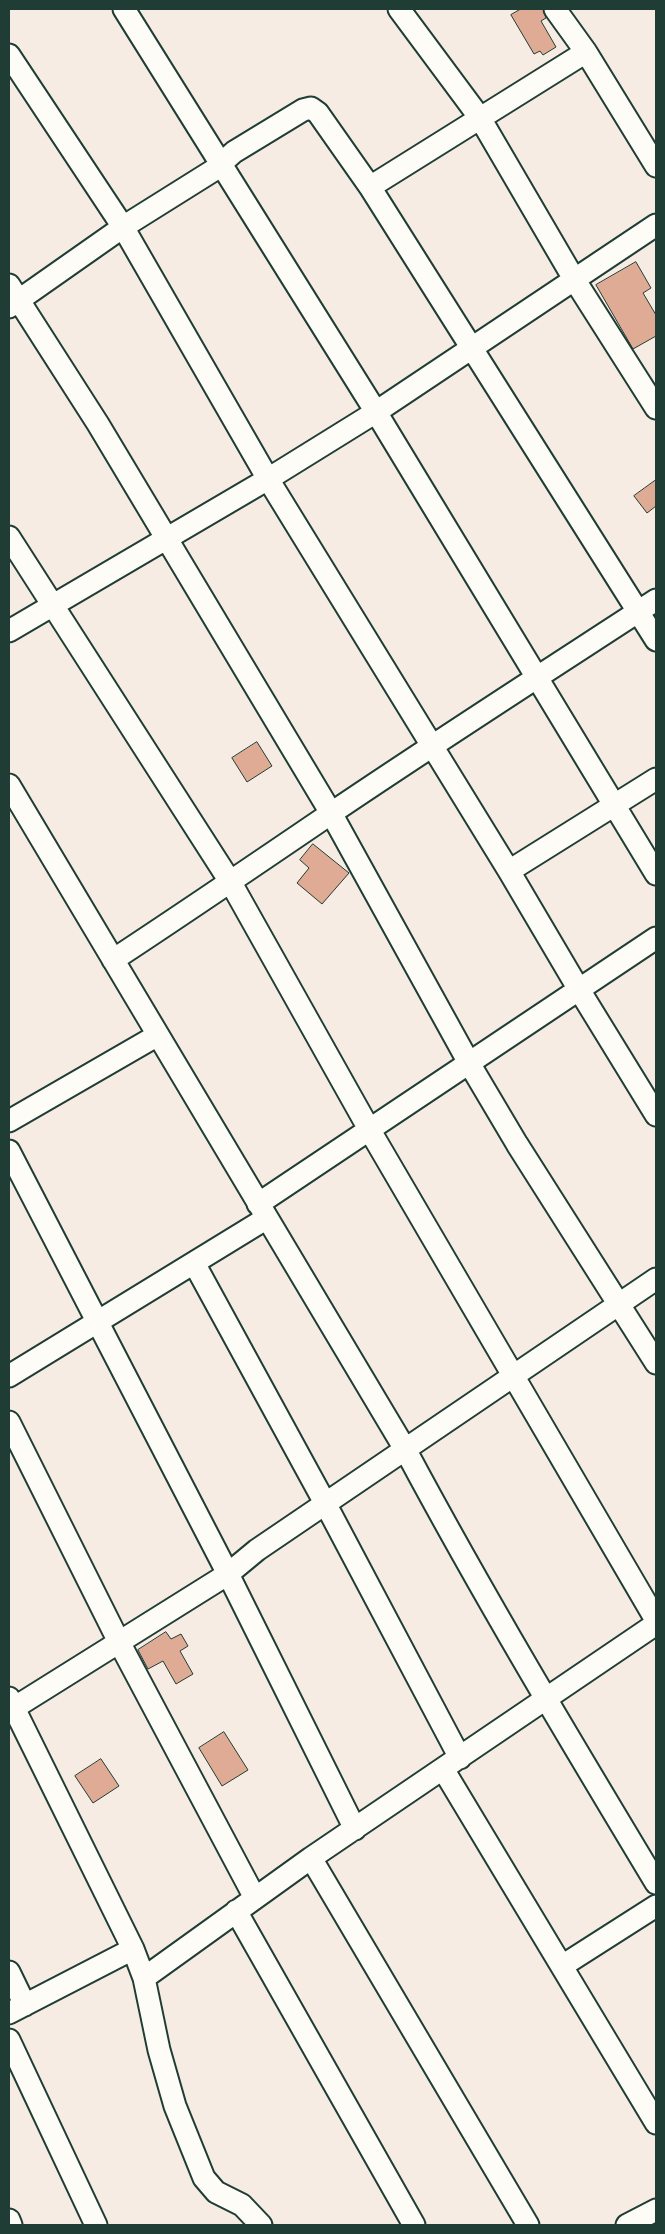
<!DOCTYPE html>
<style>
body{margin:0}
#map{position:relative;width:665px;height:2234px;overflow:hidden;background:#f7ece3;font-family:"Shantell Sans",sans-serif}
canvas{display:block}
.frame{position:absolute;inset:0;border:10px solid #1f3d34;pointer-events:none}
</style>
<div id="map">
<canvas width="665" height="2234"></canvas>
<div class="frame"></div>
</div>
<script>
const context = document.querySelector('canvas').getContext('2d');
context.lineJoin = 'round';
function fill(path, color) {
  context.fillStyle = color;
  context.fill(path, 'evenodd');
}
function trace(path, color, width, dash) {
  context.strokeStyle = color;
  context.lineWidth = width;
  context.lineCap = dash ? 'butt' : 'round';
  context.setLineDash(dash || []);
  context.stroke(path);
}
const building = new Path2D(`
 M 521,9 L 543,9 L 546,18 L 541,21 L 556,47 L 543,55 L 540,51 L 534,54 L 511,15 Z
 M 636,262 L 651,288 L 643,293 L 656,315 L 656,336 L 633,349 L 596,285 Z
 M 656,480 L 656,506 L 647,513 L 634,496 Z
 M 257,742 L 272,766 L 247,782 L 232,758 Z
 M 313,844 L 349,873 L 322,904 L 297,883 L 309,868 L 300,860 Z
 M 166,1632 L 171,1639 L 181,1634 L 188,1646 L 180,1651 L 193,1674 L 176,1684 L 163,1661 L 148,1669 L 138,1650 Z
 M 224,1732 L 248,1770 L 222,1786 L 199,1748 Z
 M 101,1759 L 119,1786 L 93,1803 L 75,1776 Z`);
const street = new Path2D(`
 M 124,9 L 376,412 L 656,874
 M 399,9 L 480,118 L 574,279 L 656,408
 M 555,9 L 586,52 L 656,166
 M 9,55 L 123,227 L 268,479 L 509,871 L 578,988 L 656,1115
 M 370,187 L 586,52
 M 9,285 L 98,424 L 331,813 L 469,1063 L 517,1144 L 656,1363
 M 9,307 L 123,227 L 214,170 L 234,152 L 303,110 L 311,108 L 318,113 L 370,187 L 656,640
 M 9,537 L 231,883 L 369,1129 L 656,1620
 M 9,631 L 268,479 L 376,412 L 656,225
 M 9,785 L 405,1449 C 484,1597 570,1740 656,1883
 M 509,871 L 656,779
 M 113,960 C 186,912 258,863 330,814 C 438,741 547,671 656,600
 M 9,1121 L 158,1035
 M 9,1151 L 228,1574 L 355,1829
 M 258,1204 L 656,938
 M 194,1263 L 325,1503 L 460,1758
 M 9,1376 L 267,1218
 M 9,1422 L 119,1642 L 255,1898
 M 9,1698 L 133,1949 L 144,1978 L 159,2050 L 175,2106 L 204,2178 L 216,2192 L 242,2205 L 261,2225
 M 9,1711 L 228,1574 L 257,1550 L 656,1279
 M 443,1769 L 656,2123
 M 311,1858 L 528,2225
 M 236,1911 L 414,2225
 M 562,1966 L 656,1906
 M 9,1972 L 25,2005
 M 144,1978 L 311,1858 L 656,1624
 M 9,2013 L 133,1949
 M 9,2040 L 96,2225
 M 9,2220 L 11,2225
 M 627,2225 L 656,2210`);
fill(building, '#e0ab95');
trace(building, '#1f3d34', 1);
trace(street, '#1f3d34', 25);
trace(street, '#fdfcf7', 21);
</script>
